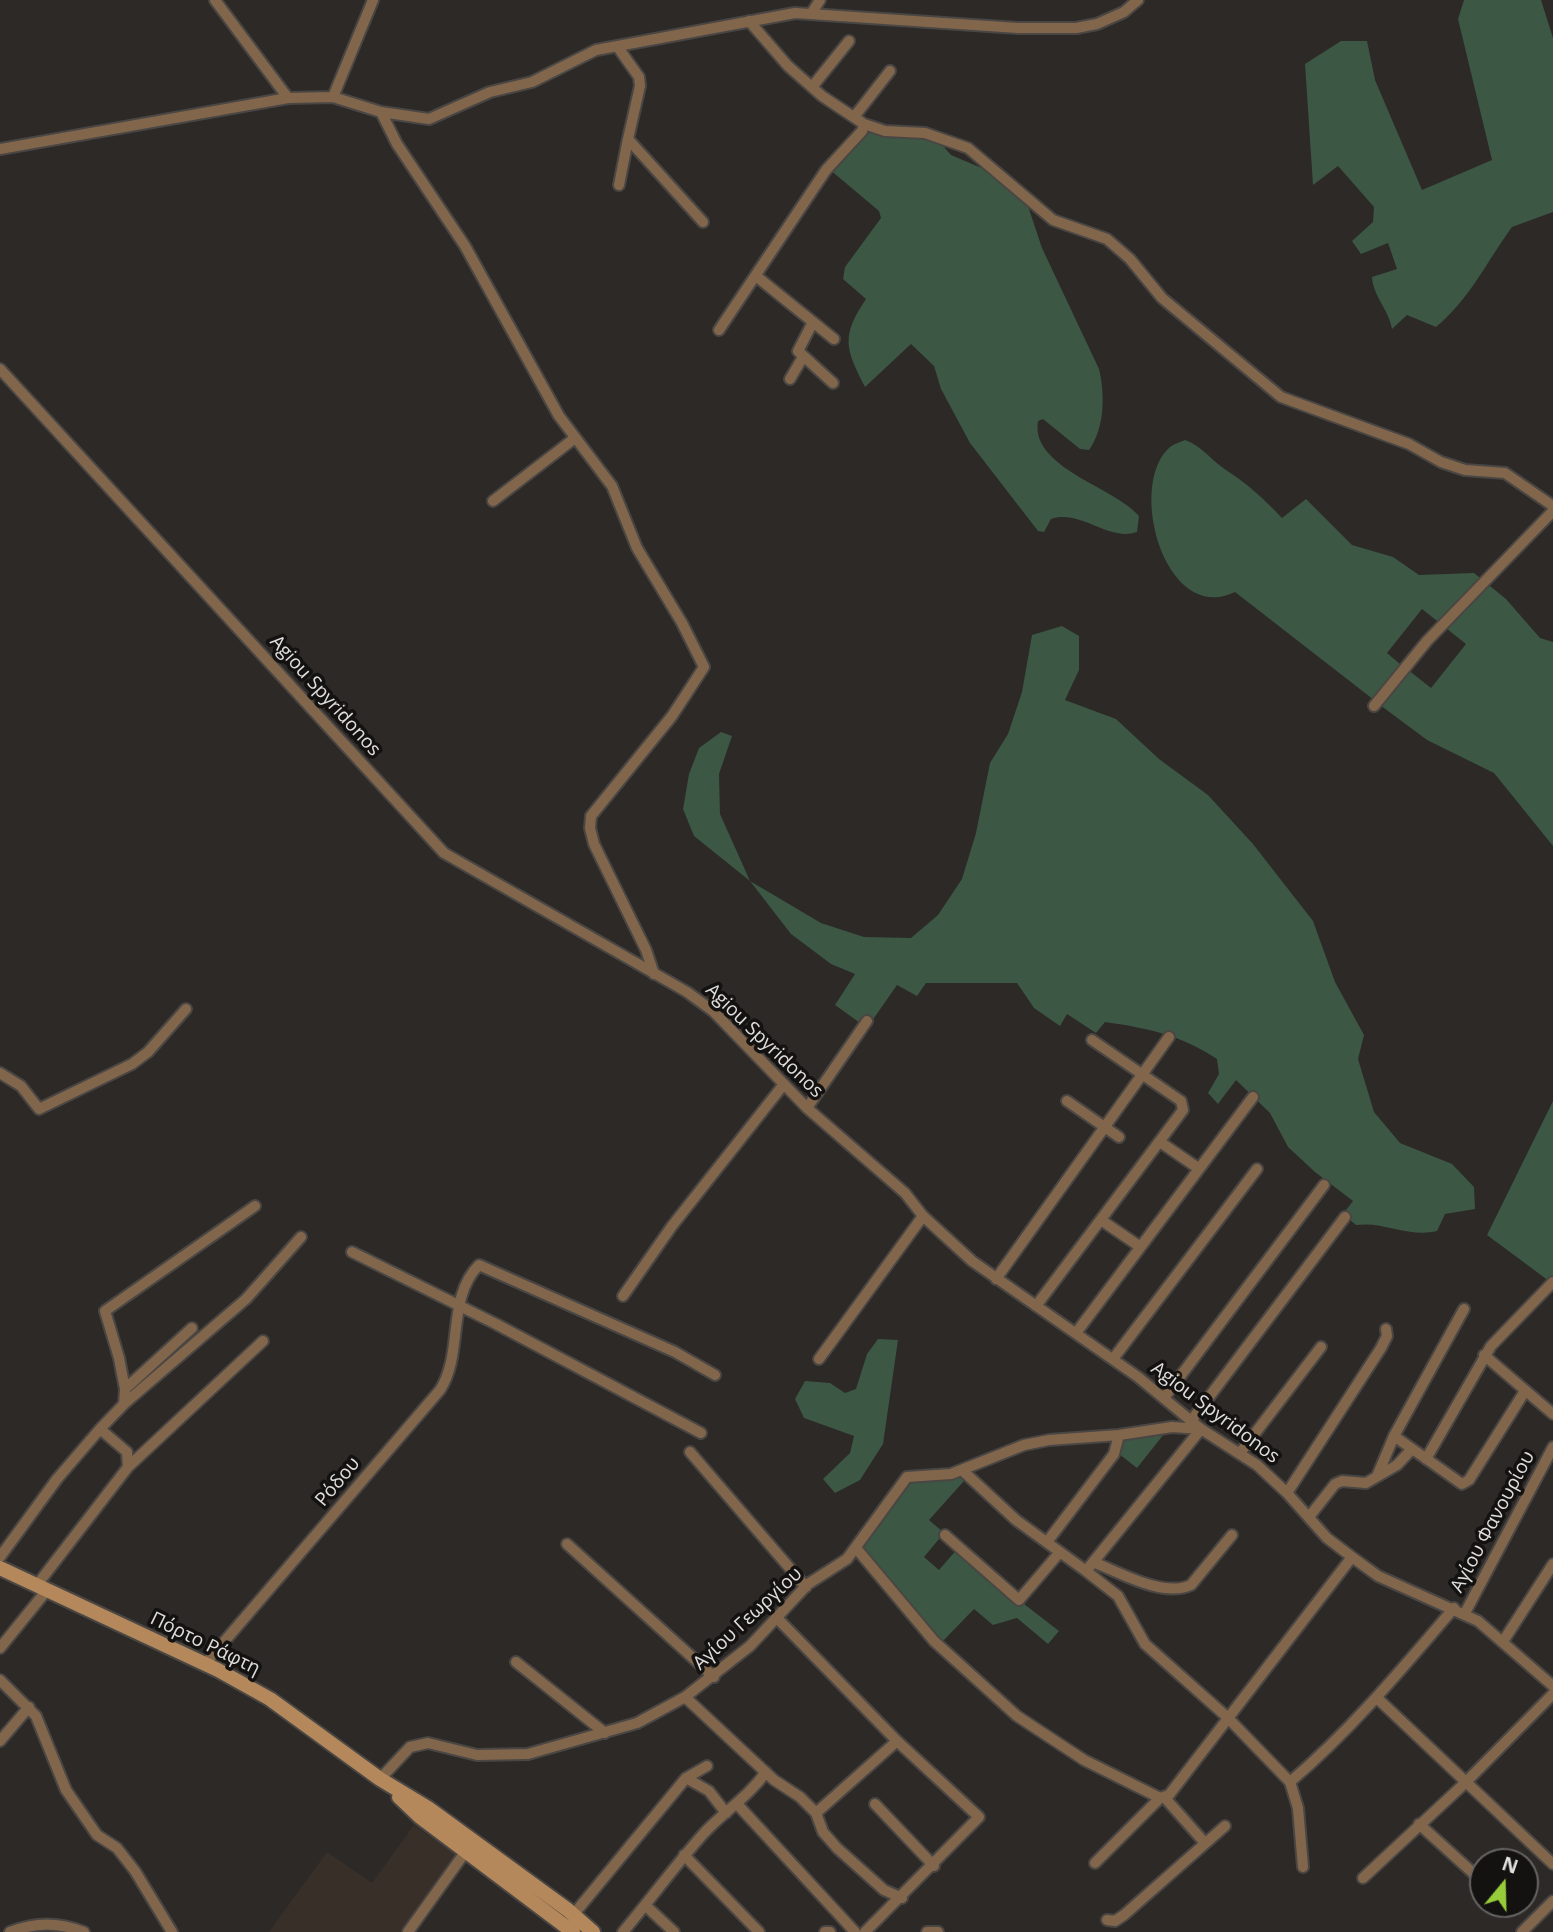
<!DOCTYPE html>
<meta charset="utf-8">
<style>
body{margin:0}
#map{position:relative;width:1553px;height:1932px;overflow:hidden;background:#2c2927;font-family:"Open Sans",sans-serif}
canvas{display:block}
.north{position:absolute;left:1469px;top:1848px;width:70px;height:70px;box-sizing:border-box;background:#131211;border:2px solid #656463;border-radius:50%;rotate:19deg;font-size:19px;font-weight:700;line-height:28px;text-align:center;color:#e1dfdd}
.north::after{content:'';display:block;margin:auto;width:24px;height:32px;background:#96cc3a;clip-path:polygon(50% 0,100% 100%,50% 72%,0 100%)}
</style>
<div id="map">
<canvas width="1553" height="1932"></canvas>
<div class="north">N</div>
</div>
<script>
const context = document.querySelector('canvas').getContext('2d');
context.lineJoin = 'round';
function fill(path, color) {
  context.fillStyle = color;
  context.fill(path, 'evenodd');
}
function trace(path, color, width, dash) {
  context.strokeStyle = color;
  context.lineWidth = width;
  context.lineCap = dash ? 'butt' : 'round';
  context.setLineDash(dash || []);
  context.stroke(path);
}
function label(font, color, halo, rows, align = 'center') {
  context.font = font + ' "Open Sans",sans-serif';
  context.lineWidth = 7;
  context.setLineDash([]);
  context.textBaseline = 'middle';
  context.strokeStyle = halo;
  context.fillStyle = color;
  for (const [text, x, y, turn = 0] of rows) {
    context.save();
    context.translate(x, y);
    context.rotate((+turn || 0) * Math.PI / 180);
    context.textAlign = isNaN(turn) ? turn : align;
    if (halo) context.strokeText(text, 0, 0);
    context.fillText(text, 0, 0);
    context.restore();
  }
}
const built = new Path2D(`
 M 414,1825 L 456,1855 L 401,1932 L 269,1932 L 327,1852 L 372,1883 Z`);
const green = new Path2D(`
 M 1464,0 L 1541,0 L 1553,38 L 1553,212 L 1512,227 C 1487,261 1470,299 1436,327 L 1407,315 L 1392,329 C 1389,310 1373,296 1372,277 L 1397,269 L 1388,243 L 1361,254 L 1352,241 L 1373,222 L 1374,207 L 1338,166 L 1313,185 L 1305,64 L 1341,41 L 1367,41 L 1375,80 L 1422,190 L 1492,160 L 1458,19 Z
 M 867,131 L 938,140 L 951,155 L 991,172 L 1028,206 L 1042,248 L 1099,369 C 1105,394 1105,428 1089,450 L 1080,449 L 1043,419 L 1038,421 C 1030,468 1115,487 1139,516 L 1137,532 C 1108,542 1081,509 1051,519 L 1044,532 L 1038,531 L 970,443 L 941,389 L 934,366 L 911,344 L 865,387 C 845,348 841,336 866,299 L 843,279 L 845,267 L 881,218 L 879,211 L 829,169 Z
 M 1185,440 C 1202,446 1211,460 1226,470 C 1249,485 1263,498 1282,518 L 1306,499 L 1352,545 L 1393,557 L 1419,575 L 1474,573 L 1506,599 L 1540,638 L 1553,642 L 1553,846 L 1494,773 L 1427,740 L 1380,705 L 1407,669 L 1431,688 L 1466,644 L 1422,609 L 1387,653 L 1400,664 L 1374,700 L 1235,592 C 1165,626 1126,485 1170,447 C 1173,444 1181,442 1185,440 Z
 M 1062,626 L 1079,636 L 1079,670 L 1065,700 L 1116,719 L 1159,759 L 1208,795 L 1253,844 L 1313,921 L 1335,982 L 1364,1035 L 1358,1059 L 1374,1112 L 1400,1143 L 1452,1164 L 1474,1187 L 1475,1209 L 1445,1214 L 1437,1231 C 1409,1238 1384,1221 1356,1225 L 1343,1214 L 1353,1201 L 1315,1172 L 1288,1147 L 1270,1113 L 1236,1080 L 1218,1104 L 1208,1093 L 1219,1074 L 1217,1059 C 1181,1035 1147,1028 1105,1022 L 1096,1033 L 1067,1014 L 1060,1026 L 1034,1008 L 1017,983 L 926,983 L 917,996 L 897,985 L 867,1028 L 835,1005 L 855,974 L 831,964 L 791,934 L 750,881 L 694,836 L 683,809 L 689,774 L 699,748 L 721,732 L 732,736 L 719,774 L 720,814 L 750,881 L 821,923 L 864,937 L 911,938 L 938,915 L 962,879 L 976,833 L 990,763 L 1008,734 L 1022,692 L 1032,635 Z
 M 1553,1101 L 1553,1284 L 1487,1235 Z
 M 878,1339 L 898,1340 L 883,1444 L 860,1480 L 835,1493 L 823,1479 L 850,1453 L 854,1436 L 804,1418 L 795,1399 L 805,1381 L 830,1383 L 845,1393 L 856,1389 L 867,1354 Z
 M 1164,1434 L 1137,1468 L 1119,1454 L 1123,1439 Z
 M 960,1476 L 964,1481 L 929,1520 L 944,1533 L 924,1557 L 939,1570 L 958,1548 L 993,1580 L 1059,1631 L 1048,1644 L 1017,1618 L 993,1625 L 974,1609 L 943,1641 L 922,1621 L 862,1548 L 904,1489 L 914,1480 Z`);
const minor = new Path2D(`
 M 215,0 L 288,98
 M 811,14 L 820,0
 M 749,21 L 788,66 L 822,96 L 864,124 L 885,131 L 925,133 L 968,148 L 1053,220 L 1107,239 L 1130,259 L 1162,298 L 1281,397 L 1409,444 L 1441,462 L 1465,470 L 1505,473 L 1553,506
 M 617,46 L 639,77 L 640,86 L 628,139 L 703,222
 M 812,87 L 849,41
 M 333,97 L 373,0
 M 381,112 L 397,144 L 465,246 L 559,416 L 612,486 L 637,548 L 682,623 L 704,667 L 672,716 L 591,816 L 590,828 L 594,844 L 646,950 L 654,974
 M 854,117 L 890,71
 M 0,149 L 288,98 L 333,97 L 381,112 L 429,119 L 490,92 L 532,82 L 596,50 L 795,13 L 1018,28 L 1076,28 L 1097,24 L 1124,12 L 1138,0
 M 619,185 L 628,139
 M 756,276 L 813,322 L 798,351 L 833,383
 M 813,322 L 834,339
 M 719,330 L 826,170 L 862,131 L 864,124
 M 0,369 L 444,853 L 687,992 L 713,1011 L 807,1108 L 905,1193 L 923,1216 L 972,1261 L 1138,1377 L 1201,1429 L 1257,1465 L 1287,1493 L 1327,1538 L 1352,1557 L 1378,1576 L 1478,1621 L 1553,1686
 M 790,379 L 803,357
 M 493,501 L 575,438
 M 1374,706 L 1427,641 L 1553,511
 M 0,1073 L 21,1086 L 39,1109 L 132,1064 L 148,1052 L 186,1009
 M 1067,1101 L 1119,1137
 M 807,1108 L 867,1021
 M 1160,1142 L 1198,1168
 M 1101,1220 L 1139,1246
 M 352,1252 L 496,1324 L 701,1433
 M 996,1279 L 1169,1037
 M 623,1296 L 672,1226 L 784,1084
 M 1036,1306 L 1183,1110 L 1181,1101 L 1092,1040
 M 1076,1333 L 1253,1097
 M 1484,1355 L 1553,1414
 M 819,1359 L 923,1216
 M 1113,1359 L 1257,1169
 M 125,1389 L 192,1328
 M 1164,1398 L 1324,1185
 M 124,1404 L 246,1299 L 301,1237
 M 1191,1421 L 1345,1217
 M 100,1429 L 124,1404 L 125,1389 L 119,1358 L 105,1311 L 255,1206
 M 1394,1436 L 1462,1484 L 1469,1480 L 1525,1391
 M 690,1452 L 806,1587
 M 1240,1453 L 1321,1347
 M 1426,1459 L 1491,1346 L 1553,1282
 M 963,1471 L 1016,1520 L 1086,1571 L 1201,1429
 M 1378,1474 L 1394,1436 L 1464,1309
 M 1287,1493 L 1381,1348 L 1387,1336 L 1386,1329
 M 1309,1517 L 1335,1484 L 1342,1481 L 1366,1483 L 1397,1465 L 1412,1449
 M 945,1535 L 1019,1600 L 1060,1552
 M 1047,1542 L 1114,1454 L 1119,1435
 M 567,1544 L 714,1677
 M 856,1548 L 934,1641 L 1017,1716 L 1084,1760 L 1160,1798 L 1169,1795 L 1352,1557
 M 0,1557 L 57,1479 L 100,1429 L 127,1452 L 128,1467
 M 1093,1562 C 1119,1572 1163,1598 1191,1585 L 1232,1535
 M 1086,1571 L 1118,1596 L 1145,1644 L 1227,1717 L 1290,1782 L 1298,1808 L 1303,1867
 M 37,1585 L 128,1467 L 263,1341
 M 1465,1613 L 1553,1447
 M 776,1617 L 897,1741 L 979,1817 L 865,1932
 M 1504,1640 L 1553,1564
 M 0,1648 L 47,1590
 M 516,1662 L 605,1733
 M 205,1664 L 440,1390 C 464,1353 446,1298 479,1265 L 675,1352 L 715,1375
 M 0,1680 L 36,1716 L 66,1790 L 97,1835 L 117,1848 L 135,1871 L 172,1932
 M 685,1697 L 774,1780 L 800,1797 L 816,1813 L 823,1832 L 837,1848 L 884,1890 L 902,1898
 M 1377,1698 L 1553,1864
 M 0,1741 L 29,1707
 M 686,1778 L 709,1791 L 726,1813
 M 380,1779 L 410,1747 L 428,1743 L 477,1755 L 528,1754 L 637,1723 L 685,1697 L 750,1646 L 808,1584 L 847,1559 L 907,1477 L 951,1474 L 1024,1445 L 1049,1440 L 1119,1435 L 1172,1427 L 1201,1429
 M 1290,1782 C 1351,1730 1402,1669 1454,1608
 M 1165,1798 L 1205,1843
 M 737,1804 L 855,1932
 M 875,1804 L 934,1866
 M 816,1813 L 897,1741
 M 1419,1824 L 1483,1882
 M 684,1855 L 759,1932
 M 1095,1863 L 1160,1798
 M 1363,1878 L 1464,1784 L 1553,1694
 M 646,1906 L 674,1932
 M 574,1914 L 686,1778 L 707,1766
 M 1107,1920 L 1115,1921 L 1124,1915 L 1225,1826
 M 10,1932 C 36,1922 58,1922 84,1932
 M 408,1932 L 466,1851
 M 623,1932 C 651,1899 676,1864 705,1832 C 725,1811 749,1796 766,1772
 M 825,1932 L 830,1932
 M 927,1932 L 938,1932
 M 1522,1932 L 1553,1901`);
const secondary = new Path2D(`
 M 0,1568 L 218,1670 L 270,1699 L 380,1779 L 428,1808 L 568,1910 L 593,1932
 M 399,1797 L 420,1817 L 573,1932`);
const streetNames = [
 ["Agiou Spyridonos",325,696,48],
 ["Agiou Spyridonos",764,1041,44],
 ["Agiou Spyridonos",1215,1413,37],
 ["Ρόδου",338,1482,-50],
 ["Αγίου Φανουρίου",1493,1522,-62],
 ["Αγίου Γεωργίου",748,1619,-43],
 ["Πόρτο Ράφτη",205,1644,26]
];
fill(built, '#382f29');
fill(green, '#3c5743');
trace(minor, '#494644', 14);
trace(secondary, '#494644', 18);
trace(minor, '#82664b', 10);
trace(secondary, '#b4885b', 14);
label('19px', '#e1dfdd', '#131211', streetNames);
</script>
